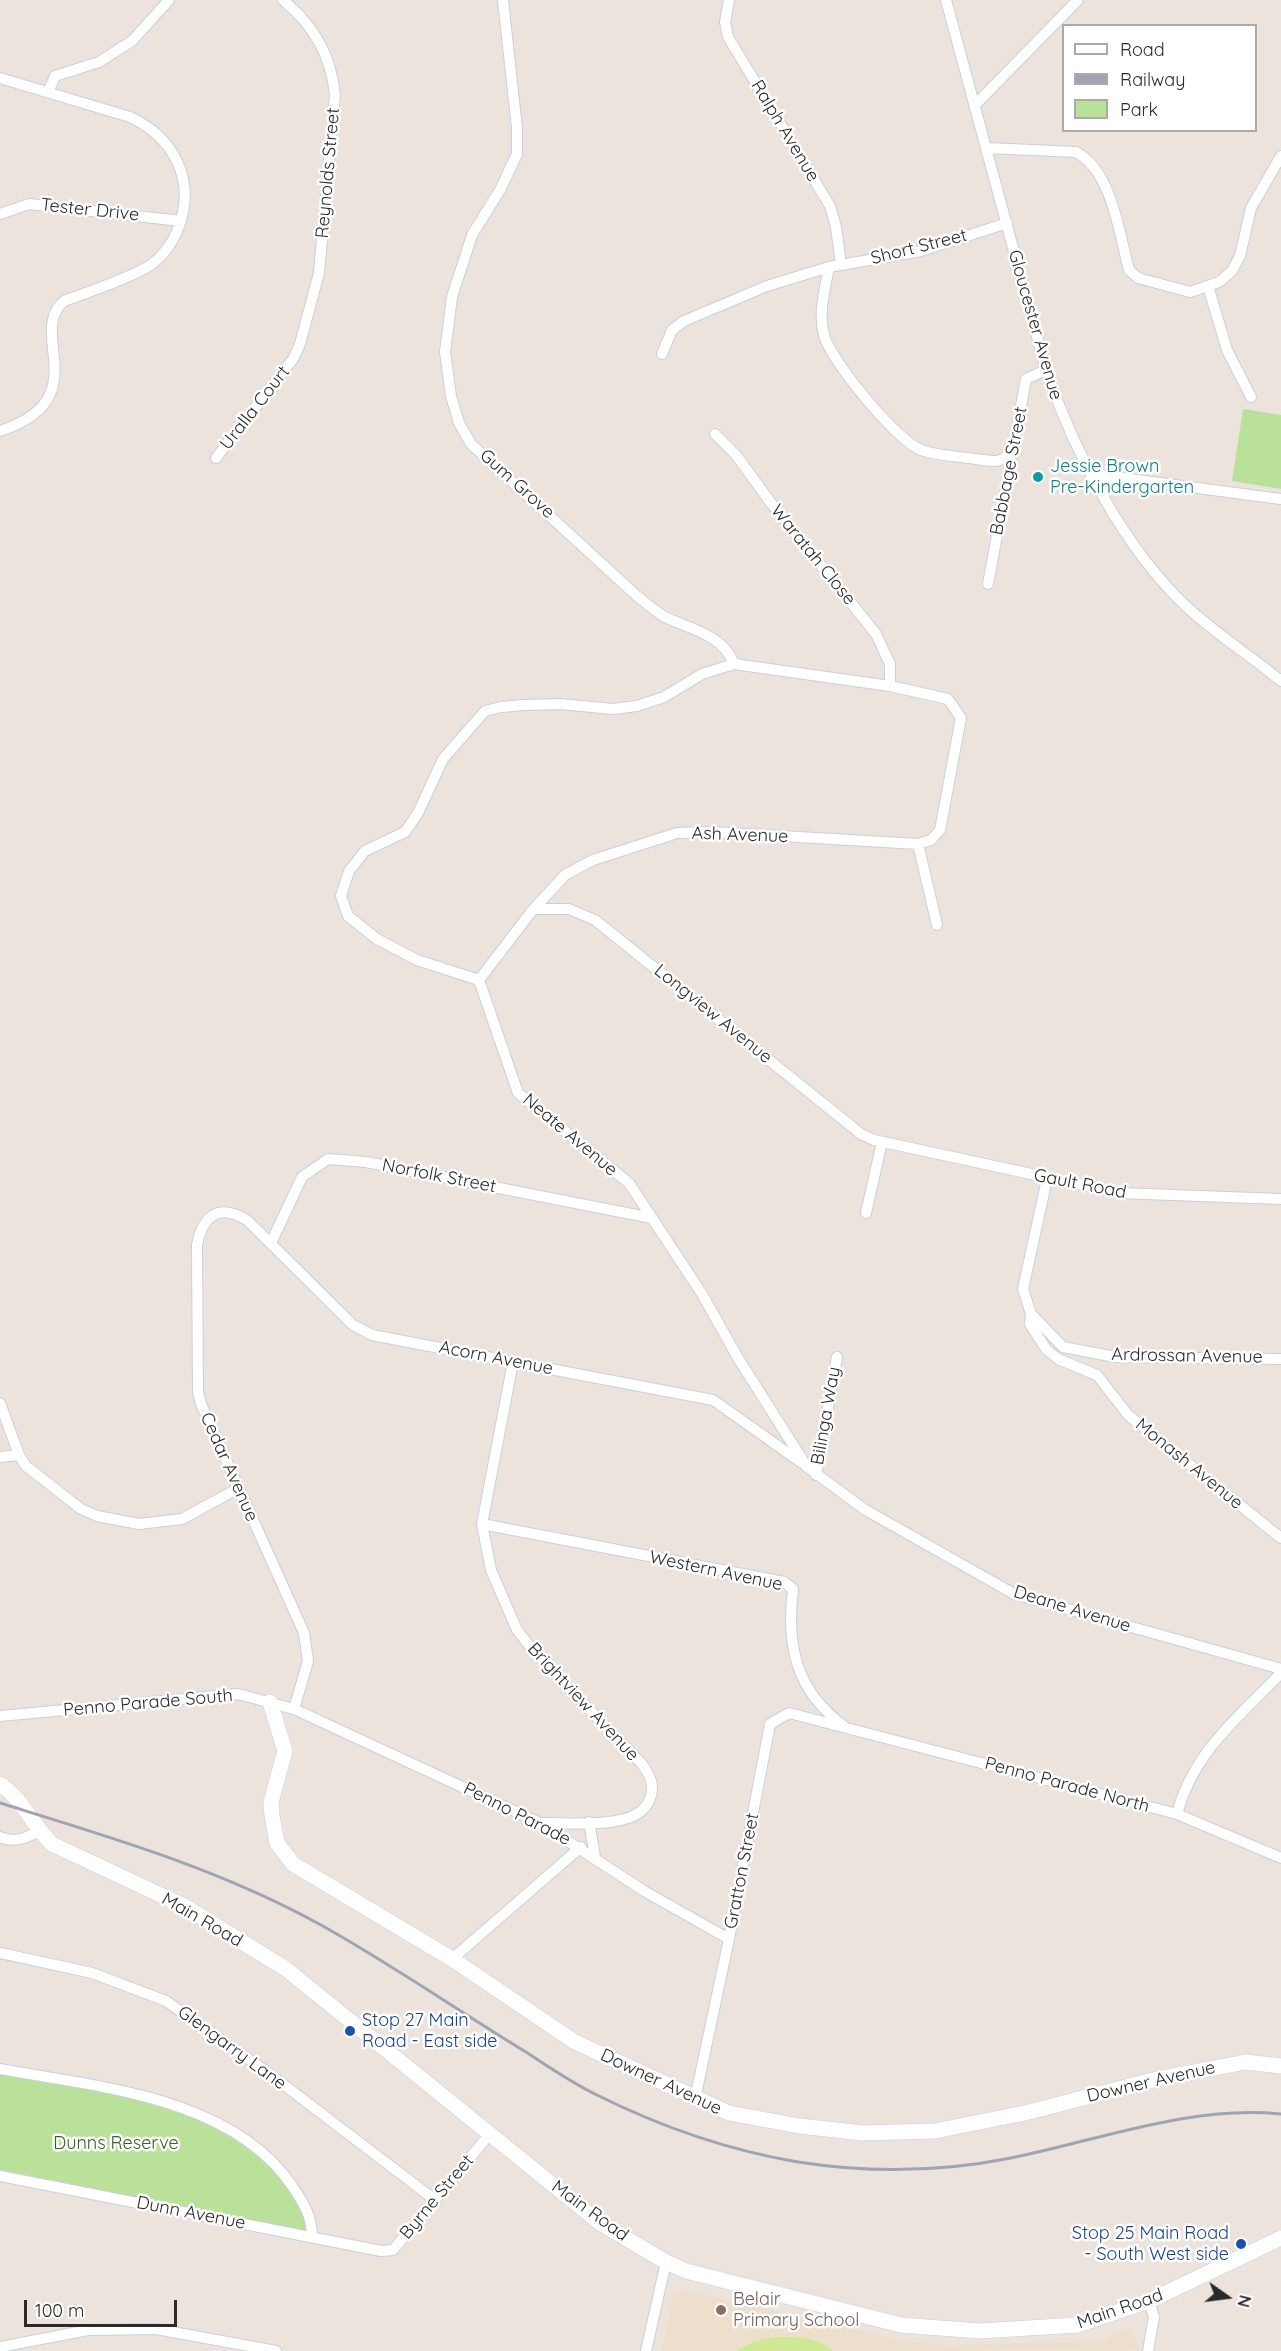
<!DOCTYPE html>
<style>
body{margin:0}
#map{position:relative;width:1281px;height:2351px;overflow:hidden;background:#ece3dc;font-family:Quicksand,sans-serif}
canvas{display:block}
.legend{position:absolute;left:1062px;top:24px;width:195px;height:108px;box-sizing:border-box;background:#fff;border:2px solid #aaa;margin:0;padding:8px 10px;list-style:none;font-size:18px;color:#2a2a2a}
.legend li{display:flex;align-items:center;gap:12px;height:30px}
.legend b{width:30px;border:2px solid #aaa}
.north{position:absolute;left:1197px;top:2267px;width:60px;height:60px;-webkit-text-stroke:4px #fff;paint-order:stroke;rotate:104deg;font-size:16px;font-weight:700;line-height:24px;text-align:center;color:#2a2a2a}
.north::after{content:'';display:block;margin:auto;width:21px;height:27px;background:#2a2a2a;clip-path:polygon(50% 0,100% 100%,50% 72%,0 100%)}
.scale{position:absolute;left:24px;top:2300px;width:153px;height:27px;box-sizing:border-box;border:3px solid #2a2a2a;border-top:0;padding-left:8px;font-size:18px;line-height:21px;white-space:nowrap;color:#2a2a2a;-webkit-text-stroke:4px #fff;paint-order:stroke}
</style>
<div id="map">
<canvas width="1281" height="2351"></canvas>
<ul class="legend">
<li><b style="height:8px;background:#fff"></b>Road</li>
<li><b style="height:8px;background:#9fa4b4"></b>Railway</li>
<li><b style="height:16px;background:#bae19a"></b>Park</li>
</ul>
<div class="north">N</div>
<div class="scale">100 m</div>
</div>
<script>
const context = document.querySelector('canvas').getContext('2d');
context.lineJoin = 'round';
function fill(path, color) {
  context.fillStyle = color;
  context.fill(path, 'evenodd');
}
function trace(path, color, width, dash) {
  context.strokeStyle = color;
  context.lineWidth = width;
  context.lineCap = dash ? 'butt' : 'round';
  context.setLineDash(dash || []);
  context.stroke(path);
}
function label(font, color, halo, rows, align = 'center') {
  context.font = font + ' Quicksand,sans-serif';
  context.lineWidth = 5;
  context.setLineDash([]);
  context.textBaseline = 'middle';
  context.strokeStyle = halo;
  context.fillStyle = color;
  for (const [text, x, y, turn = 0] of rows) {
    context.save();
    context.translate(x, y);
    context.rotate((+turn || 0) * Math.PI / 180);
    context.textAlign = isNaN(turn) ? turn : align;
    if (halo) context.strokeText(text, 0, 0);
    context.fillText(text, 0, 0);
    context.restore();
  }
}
const education = new Path2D(`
 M 683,2290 L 904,2341 L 949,2345 L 1100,2341 L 1130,2327 L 1139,2350 L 662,2351 L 674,2293 Z`);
const green = new Path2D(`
 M 1243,409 L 1281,415 L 1281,489 L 1232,481 Z
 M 0,2069 L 151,2097 L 261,2150 L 307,2208 L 312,2237 L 0,2176 Z`);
const pitch = new Path2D(`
 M 775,2337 C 795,2337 817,2336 833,2351 L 735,2351 L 755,2341 Z`);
const street = new Path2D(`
 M 503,0 L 517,128 L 517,154 L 500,190 L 472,235 L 452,297 L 445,352 L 451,396 L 459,423 L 471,444 L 637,596 C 646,603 654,610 663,616 C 689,629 723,634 734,664
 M 729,0 L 725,22 L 728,37 L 830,206 L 836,227 L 841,265
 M 946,0 L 1046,370 C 1074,451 1124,549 1188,608 C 1216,634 1251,656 1281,681
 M 0,78 L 130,117 C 173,137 196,179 179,226 C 174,241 163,257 149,266 C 128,279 88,292 64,301 C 26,334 98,398 0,431
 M 48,92 L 55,76 L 99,62 L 132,41 L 169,0
 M 975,105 L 1078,0
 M 987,148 L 1076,152 C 1112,171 1119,233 1129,270 L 1138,278 L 1190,292 L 1219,282 L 1232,271 L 1240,256 L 1251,208 L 1281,156
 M 0,214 L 29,204 L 181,221
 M 829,267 C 825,289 818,312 824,335 C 830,360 897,441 921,450 C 937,456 958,456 975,459 C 991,461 1003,465 1011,450
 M 1208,286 L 1227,350 L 1251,397
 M 662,354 L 672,330 L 684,321 L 767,286 L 829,267 L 921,251 L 1007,223
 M 715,434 L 736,455 L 771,503 L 876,634 L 890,664 L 890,686
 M 216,458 L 293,359 L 300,344 L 319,273 L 335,95 C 331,55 314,26 283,0
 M 1092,474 L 1281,499
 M 988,584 L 1026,379 L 1046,370
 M 918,844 L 937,925
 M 535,909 L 569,909 L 595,920 L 861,1134 L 874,1140 L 1119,1193 L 1281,1199
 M 479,980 L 531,912 L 565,875 L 593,860 L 677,833 L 713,832 L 918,844 L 931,840 L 940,830 L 961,718 L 948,699 L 890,686 L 734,664 L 702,674 L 664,697 L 637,706 L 613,709 L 560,704 L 524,705 L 501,707 L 485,711 L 443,759 L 418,813 L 405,832 L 365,851 L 349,871 L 341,896 L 348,916 L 377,939 L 417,960 L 479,980 L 518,1093 L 629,1183 L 702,1294 L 738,1358 L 807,1467 L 864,1509 L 1014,1594 L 1281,1669
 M 1047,1179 L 1023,1289 L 1031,1314 L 1063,1347 L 1115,1357 L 1281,1359
 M 866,1213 L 882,1142
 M 271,1243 L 302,1177 L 328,1159 L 366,1162 L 652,1218
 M 1031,1314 L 1030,1324 L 1046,1349 L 1058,1359 L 1097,1375 L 1128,1415 L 1281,1538
 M 513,1362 L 482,1524 L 491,1570 L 517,1630 L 536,1654 L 641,1763 C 650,1775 656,1786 649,1801 C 636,1831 570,1822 541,1823
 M 0,1403 L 19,1455
 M 0,1457 L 19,1455 L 26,1466 L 81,1509 L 97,1516 L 139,1524 L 182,1519 L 237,1489
 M 816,1475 L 837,1357
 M 482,1524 L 784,1582 L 793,1589 C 786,1647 796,1691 845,1727
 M 294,1709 L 308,1661 L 304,1633 L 201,1404 L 198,1392 L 197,1245 C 203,1215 219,1203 247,1220 L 353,1325 L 372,1335 L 713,1400 L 802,1463
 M 0,1716 L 238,1694 L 294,1709 L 540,1823 L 644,1891 L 729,1939
 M 1177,1814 C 1193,1752 1239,1717 1281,1673
 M 589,1822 L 595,1856
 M 0,1837 C 14,1843 26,1839 38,1831
 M 0,1953 L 92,1973 L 166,2001 L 267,2072 L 435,2200
 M 452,1959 L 581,1847
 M 0,2069 C 98,2087 233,2097 293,2187 C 304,2204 312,2216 312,2237
 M 695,2099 L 729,1939 L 770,1724 L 789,1713 L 1177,1814 L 1281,1858
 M 0,2176 L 381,2251 L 393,2250 L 489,2135
 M 0,2347 L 88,2330 L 156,2329 L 276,2351
 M 646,2351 L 666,2262
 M 1148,2351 L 1154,2317 L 1149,2301`);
const secondary = new Path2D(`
 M 270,1702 L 285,1751 L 271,1802 L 272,1816 L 277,1843 L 293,1864 L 452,1959 L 575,2042 L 729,2113 L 799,2126 L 863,2133 L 935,2131 L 1025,2113 L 1157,2079 L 1246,2062 L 1281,2066
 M 0,1784 C 22,1798 33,1826 52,1844 L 184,1906 L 286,1969 L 600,2223 L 666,2262 L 686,2271 L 901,2325 L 980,2331 L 1078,2325 L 1149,2301 L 1281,2238`);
const rail = new Path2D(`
 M 0,1803 C 110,1837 220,1869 321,1925 C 391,1964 457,2010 526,2052 C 549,2067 572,2083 597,2095 C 661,2127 727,2150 798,2162 C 868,2173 941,2172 1011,2158 C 1100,2140 1189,2105 1281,2114`);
const markers = [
 [1038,477,6,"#0f9aa8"],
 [350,2031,6,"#1a4fb4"],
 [1241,2244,6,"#1a4fb4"],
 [721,2310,6,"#8d6e63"]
];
const streetNames = [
 ["Ralph Avenue",785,131,59],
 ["Reynolds Street",328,173,-85],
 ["Tester Drive",90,210,6],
 ["Short Street",919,247,-14],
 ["Gloucester Avenue",1035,325,74],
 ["Uralla Court",255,408,-52],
 ["Babbage Street",1009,471,-79],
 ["Gum Grove",517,484,42],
 ["Waratah Close",813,555,51],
 ["Ash Avenue",740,835,2],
 ["Longview Avenue",713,1014,39],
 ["Neate Avenue",570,1135,40],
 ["Norfolk Street",439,1176,11],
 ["Gault Road",1080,1184,11],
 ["Ardrossan Avenue",1187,1356,1],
 ["Acorn Avenue",496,1358,11],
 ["Bilinga Way",826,1416,-80],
 ["Monash Avenue",1189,1464,39],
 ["Cedar Avenue",229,1467,66],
 ["Western Avenue",716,1571,12],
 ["Deane Avenue",1072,1609,17],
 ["Brightview Avenue",583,1702,47],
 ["Penno Parade South",148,1703,-5],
 ["Penno Parade North",1067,1785,15],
 ["Penno Parade",517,1814,27],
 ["Gratton Street",742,1871,-79],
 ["Main Road",202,1920,30],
 ["Glengarry Lane",232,2048,36],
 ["Downer Avenue",661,2082,25],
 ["Downer Avenue",1151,2082,-13],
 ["Byrne Street",437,2197,-50],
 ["Main Road",590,2211,36],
 ["Dunn Avenue",191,2213,11],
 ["Main Road",1120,2309,-19]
];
const cultureNames = [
 ["Jessie Brown",1050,467],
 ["Pre-Kindergarten",1050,488]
];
const transitNames = [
 ["Stop 27 Main",362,2021],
 ["Road - East side",362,2042],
 ["Stop 25 Main Road",1229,2234,"right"],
 ["- South West side",1229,2255,"right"]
];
const parkNames = [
 ["Dunns Reserve",116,2144]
];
const educationNames = [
 ["Belair",733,2300],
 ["Primary School",733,2321]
];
fill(education, '#eddfcc');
fill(green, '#bae19a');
fill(pitch, '#cee896');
trace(street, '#cad0db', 12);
trace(secondary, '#cad0db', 16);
trace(street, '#fff', 10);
trace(secondary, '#fff', 15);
trace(rail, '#9fa4b4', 3);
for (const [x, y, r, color] of markers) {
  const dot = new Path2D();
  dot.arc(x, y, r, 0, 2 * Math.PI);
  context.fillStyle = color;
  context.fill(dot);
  trace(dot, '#fff', 2);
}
label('18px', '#2a2a2a', '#fff', streetNames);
label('18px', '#0d838f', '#fff', cultureNames, 'left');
label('18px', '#164399', '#fff', transitNames, 'left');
label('18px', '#33651c', '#fff', parkNames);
label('18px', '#785e54', '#fff', educationNames, 'left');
</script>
